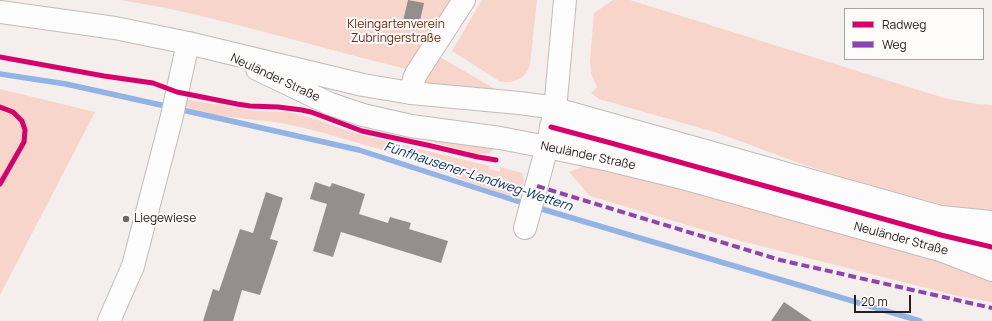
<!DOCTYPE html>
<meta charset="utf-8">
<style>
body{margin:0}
#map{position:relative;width:992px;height:321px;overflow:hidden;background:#f4eeec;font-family:Manrope,sans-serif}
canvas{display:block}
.legend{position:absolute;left:844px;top:8px;width:140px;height:52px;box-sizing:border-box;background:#fefbfb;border:1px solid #a7a3a3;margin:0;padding:5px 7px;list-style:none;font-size:12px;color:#25201f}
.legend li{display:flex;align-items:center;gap:8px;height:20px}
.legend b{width:20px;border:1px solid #a7a3a3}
.scale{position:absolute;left:854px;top:295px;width:57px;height:18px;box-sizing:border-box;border:2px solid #25201f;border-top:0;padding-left:5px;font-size:12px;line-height:14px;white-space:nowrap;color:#25201f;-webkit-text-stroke:3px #fefbfb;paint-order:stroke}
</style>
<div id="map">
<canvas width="992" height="321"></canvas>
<ul class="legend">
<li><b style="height:5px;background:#d6006c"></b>Radweg</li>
<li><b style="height:5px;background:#8e44ad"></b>Weg</li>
</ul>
<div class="scale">20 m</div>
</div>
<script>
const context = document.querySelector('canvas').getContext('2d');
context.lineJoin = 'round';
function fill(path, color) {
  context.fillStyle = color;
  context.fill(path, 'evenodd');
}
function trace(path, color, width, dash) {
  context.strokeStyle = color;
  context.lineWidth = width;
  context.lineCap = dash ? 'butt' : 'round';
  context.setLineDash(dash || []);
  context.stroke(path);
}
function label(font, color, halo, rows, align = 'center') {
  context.font = font + ' Manrope,sans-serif';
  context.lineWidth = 4;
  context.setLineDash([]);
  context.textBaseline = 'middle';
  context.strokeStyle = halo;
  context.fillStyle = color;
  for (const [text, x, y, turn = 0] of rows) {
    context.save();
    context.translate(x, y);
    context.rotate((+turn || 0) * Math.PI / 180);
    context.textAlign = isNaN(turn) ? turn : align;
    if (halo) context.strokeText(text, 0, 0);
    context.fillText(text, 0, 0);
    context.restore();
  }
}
const green = new Path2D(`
 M 121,0 L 456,0 L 410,70 C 329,50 248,26 166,8 C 151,5 136,3 121,0 Z
 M 482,0 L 537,0 L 530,65 C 525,79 515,83 501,82 L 452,51 Z
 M 613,0 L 630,0 L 944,98 L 977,104 L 992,105 L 992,214 L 954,208 L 857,181 L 807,166 L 718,133 L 599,99 L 591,93 L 597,87 L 591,73 L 590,61 L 594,13 Z
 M 435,54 L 495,89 L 427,84 L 423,82 Z
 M 0,89 L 95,112 L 0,295 Z
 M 184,99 L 255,111 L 287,112 L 301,115 L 318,120 L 340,128 L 362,135 L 489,166 L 489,169 L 500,172 L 500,167 L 522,173 L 524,181 L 522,194 L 519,196 L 518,199 L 472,183 L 403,156 L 324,133 L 296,126 L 275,122 L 220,116 L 189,108 L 184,105 Z
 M 401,134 L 493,148 C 491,155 485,154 479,154 Z
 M 586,165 L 694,192 L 869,241 L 992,278 L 992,302 L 962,297 L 741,241 L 590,196 L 569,172 Z`);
const stream = new Path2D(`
 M 0,74 L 66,84 L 170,107
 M 178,109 L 359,150 L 526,204
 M 535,207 L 920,321`);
const building = new Path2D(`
 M 408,0 L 424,3 L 419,25 L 403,21 Z
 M 315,182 L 330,187 L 332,183 L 365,194 L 359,214 L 388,223 L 390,217 L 411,223 L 409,229 L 448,241 L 441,263 L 341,232 L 333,257 L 313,251 L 327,204 L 310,199 Z
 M 266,192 L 283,198 L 270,239 L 278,241 L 260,295 L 242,290 L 233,321 L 203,321 L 213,289 L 219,291 L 240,229 L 253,233 Z
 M 784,302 L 812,321 L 771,321 Z`);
const minor = new Path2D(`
 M 411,93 L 414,79 L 416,74 L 464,0
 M 551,127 L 611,143 L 941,235 L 992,247
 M 525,228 L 547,147 L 555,110 L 565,0
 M 109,321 L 133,266 L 171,120 L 188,43`);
const major = new Path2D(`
 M 0,12 L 115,28 L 188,43 L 363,85 L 411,93 L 519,103 L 542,106 L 574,114 L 941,217 L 992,235
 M 257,69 L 330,104 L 363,115 L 411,126 L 500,138 L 547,147 L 609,160 L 679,177 L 943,251 L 992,258`);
const highway = new Path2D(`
 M 941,217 L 992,222
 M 943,251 L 992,270`);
const quiet = new Path2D(`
 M 537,186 L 780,260 L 992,308`);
const cycleway = new Path2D(`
 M 0,57 L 104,76 L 153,83 L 177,92 L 237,104 L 250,106 L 278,107 L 302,110 L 311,112 L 362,131 L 427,145 L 478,157 L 496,160
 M 0,107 L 13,112 L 22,121 L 25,130 L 24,142 L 0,184
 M 551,127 L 611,143 L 941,235 L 992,247`);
const markers = [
 [126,219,4,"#6d6867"]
];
const parkNames = [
 ["Kleingartenverein",396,25],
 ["Zubringerstraße",396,39]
];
const streetNames = [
 ["Neuländer Straße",275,78,25],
 ["Neuländer Straße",588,156,12],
 ["Neuländer Straße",901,239,15]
];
const poiNames = [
 ["Liegewiese",134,219]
];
const waterNames = [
 ["Fünfhausener-Landweg-Wettern",478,177,18]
];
fill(green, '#f7d5cb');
trace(stream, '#93b3e4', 5.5);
fill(building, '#948f8d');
trace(minor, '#c1bcba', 24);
trace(major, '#c1bcba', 24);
trace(highway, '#c1bcba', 24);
trace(minor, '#fdfcfc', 22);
trace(major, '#fdfcfc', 22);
trace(highway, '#fdfcfc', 22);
trace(quiet, '#8e44ad', 4, [8, 4]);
trace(cycleway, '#d6006c', 5);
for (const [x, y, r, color] of markers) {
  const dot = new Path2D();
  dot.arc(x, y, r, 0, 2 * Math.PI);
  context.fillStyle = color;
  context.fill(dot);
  trace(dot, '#fefbfb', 1.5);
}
label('12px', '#732409', '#fefbfb', parkNames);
label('12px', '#25201f', '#fefbfb', streetNames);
label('12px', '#25201f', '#fefbfb', poiNames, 'left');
label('italic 13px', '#02326f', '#fefbfb', waterNames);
</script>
